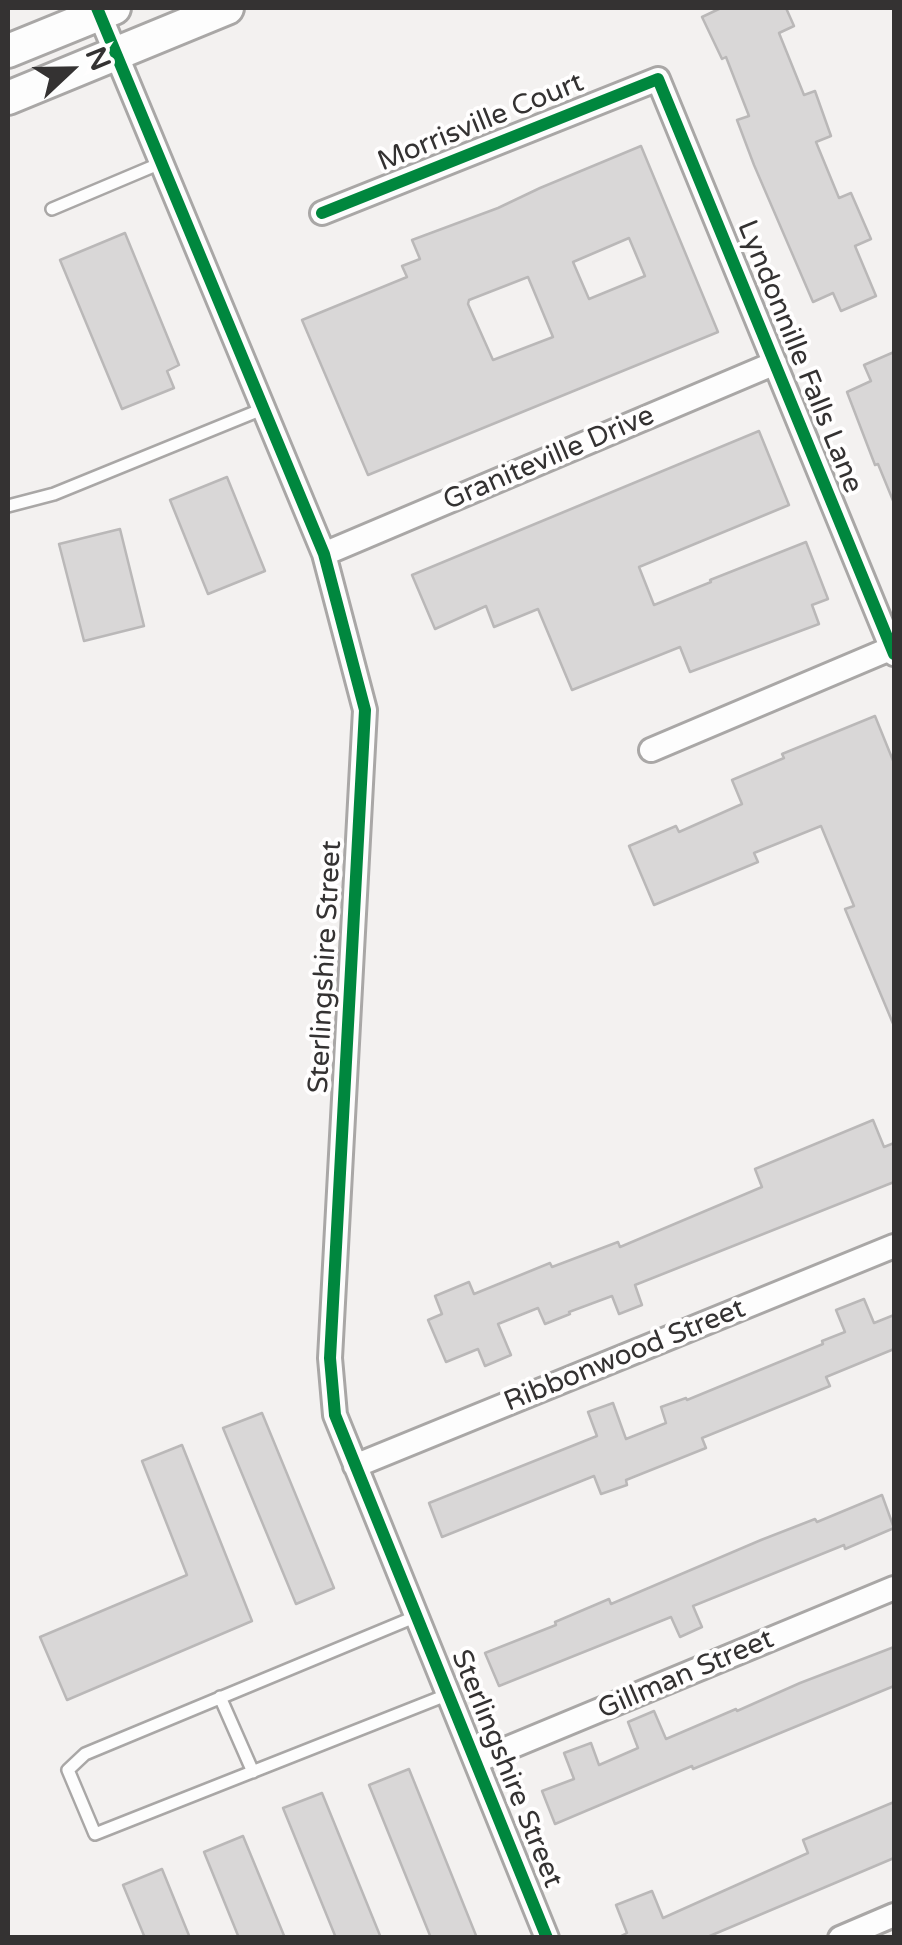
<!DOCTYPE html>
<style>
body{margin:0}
#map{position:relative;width:902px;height:1945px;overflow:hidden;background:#f3f1f0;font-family:"Varela Round",sans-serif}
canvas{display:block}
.frame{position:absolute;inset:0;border:10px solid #343232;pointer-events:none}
.north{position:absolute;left:20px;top:20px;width:100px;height:100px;-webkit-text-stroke:8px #fffefe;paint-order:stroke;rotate:68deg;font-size:28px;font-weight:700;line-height:40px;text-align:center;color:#343232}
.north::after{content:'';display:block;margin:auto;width:35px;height:45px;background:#343232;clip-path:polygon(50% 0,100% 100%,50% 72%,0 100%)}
</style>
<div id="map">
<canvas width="902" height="1945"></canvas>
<div class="frame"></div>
<div class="north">N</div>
</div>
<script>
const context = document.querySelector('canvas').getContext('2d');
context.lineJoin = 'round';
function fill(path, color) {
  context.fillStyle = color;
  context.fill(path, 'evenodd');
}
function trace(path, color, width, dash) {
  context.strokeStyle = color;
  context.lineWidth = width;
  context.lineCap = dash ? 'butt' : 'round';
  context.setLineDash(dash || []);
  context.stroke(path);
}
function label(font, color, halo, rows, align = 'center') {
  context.font = font + ' "Varela Round",sans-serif';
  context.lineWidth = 8;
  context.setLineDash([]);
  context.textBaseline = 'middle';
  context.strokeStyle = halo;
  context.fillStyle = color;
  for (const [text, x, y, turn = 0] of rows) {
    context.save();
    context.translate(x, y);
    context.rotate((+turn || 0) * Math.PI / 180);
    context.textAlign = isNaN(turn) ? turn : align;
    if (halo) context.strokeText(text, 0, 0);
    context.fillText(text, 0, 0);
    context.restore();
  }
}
const building = new Path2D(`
 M 721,8 L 786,8 L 794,26 L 779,33 L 804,95 L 815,91 L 831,136 L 816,142 L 839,198 L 851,193 L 871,239 L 855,246 L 876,296 L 841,311 L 833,293 L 813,302 L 754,165 L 737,120 L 749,116 L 726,57 L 722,59 L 702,17 Z
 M 641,146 L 718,332 L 368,475 L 302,320 L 407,277 L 402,266 L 420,259 L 412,240 L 498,208 L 540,188 ZM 629,238 L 645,276 L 589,299 L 573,262 ZM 528,277 L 553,337 L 493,360 L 468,304 L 469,300 Z
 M 125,233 L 179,365 L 167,371 L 174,388 L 122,409 L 60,260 Z
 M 894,352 L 894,503 L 878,464 L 875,465 L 847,392 L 871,381 L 864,365 Z
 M 759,431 L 789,505 L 639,567 L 654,605 L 711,582 L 710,580 L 806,542 L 828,599 L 812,605 L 819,624 L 690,672 L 680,647 L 572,690 L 538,609 L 494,627 L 486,606 L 435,629 L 412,575 Z
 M 227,477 L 265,571 L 208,594 L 170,500 Z
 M 120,529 L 144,626 L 84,641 L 59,544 Z
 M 875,716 L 894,763 L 894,1026 L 845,909 L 854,906 L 821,826 L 754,853 L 758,862 L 654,905 L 629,846 L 676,826 L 679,832 L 742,804 L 732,780 L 784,758 L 782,754 Z
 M 873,1120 L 884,1147 L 894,1143 L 894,1182 L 635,1285 L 642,1305 L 619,1314 L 612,1296 L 569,1312 L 570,1314 L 545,1324 L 538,1308 L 498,1324 L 511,1355 L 485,1366 L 478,1349 L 446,1362 L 428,1320 L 442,1314 L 435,1296 L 469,1282 L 474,1294 L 550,1263 L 552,1267 L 618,1242 L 620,1247 L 762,1187 L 755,1169 Z
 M 864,1299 L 874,1323 L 894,1315 L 894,1349 L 826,1377 L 830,1386 L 702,1438 L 706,1448 L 626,1480 L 627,1485 L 601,1494 L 594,1476 L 442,1537 L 429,1503 L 597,1436 L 588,1412 L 613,1403 L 626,1439 L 666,1423 L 661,1407 L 686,1398 L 687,1400 L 823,1344 L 822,1341 L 845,1332 L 836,1310 Z
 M 262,1413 L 334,1588 L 296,1604 L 223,1428 Z
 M 182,1445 L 252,1621 L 67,1700 L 40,1637 L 187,1575 L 142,1461 Z
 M 882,1495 L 894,1528 L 845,1549 L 844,1545 L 693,1606 L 702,1627 L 680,1637 L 671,1617 L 499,1686 L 485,1653 L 556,1625 L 555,1622 L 609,1599 L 611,1604 L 761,1540 L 815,1519 L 817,1522 Z
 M 894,1647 L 894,1686 L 693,1769 L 692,1766 L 555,1824 L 542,1791 L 574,1779 L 564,1753 L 591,1743 L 599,1765 L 638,1748 L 628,1722 L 654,1711 L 666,1739 L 736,1709 L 737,1711 L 800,1683 Z
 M 409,1769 L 477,1938 L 431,1938 L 369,1785 Z
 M 322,1793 L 381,1938 L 336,1938 L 283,1808 Z
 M 894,1802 L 894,1858 L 705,1938 L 617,1938 L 627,1933 L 616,1905 L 652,1891 L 663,1918 L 808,1853 L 803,1840 Z
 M 243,1836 L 285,1938 L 239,1938 L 204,1852 Z
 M 162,1869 L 190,1938 L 145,1938 L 123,1885 Z`);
const service = new Path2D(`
 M 52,209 L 161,163
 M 8,506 L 54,494 L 265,408
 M 417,1616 L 85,1754 L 68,1770 L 95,1834 L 449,1694
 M 220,1697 L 253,1772`);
const minor = new Path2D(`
 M 97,8 L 324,554 L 365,710 L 330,1358 L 335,1415 L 547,1938
 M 322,213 L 658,79 L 894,654
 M 324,554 L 775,363
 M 651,750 L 892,648
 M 355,1466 L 894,1246
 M 477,1761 L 894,1588
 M 840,1938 L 894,1915`);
const secondary = new Path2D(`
 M 8,51 L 114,8
 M 8,98 L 227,8`);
const cycleway = new Path2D(`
 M 97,8 L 324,554 L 365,710 L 330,1358 L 335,1415 L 547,1938
 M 322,213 L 658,79 L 894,654`);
const streetNames = [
 ["Morrisville Court",481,123,-22],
 ["Lyndonnille Falls Lane",799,357,68],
 ["Graniteville Drive",549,459,-23],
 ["Sterlingshire Street",326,967,-87],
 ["Ribbonwood Street",625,1356,-22],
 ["Gillman Street",686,1675,-23],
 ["Sterlingshire Street",506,1769,68]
];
fill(building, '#d9d7d7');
trace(building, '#bab8b8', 2.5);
trace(service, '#a9a7a6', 16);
trace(minor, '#a9a7a6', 28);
trace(secondary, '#a9a7a6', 38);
trace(service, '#fdfdfd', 11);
trace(minor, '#fdfdfd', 22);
trace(secondary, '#fdfdfd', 32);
trace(cycleway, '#00873e', 12);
label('28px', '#343232', '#fffefe', streetNames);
</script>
